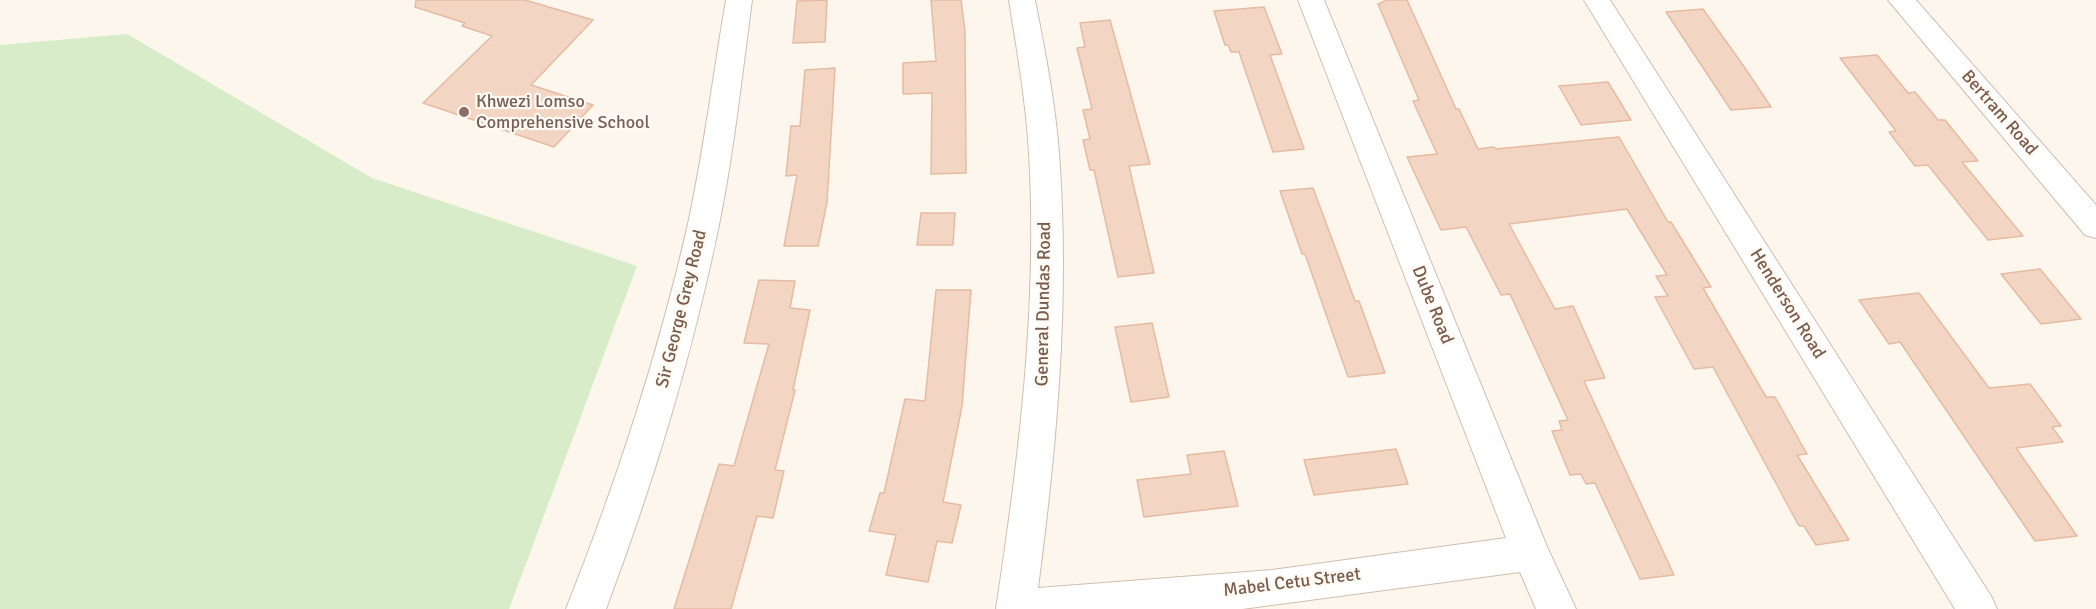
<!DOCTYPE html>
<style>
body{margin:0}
canvas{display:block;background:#fdf6ec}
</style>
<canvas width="2096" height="609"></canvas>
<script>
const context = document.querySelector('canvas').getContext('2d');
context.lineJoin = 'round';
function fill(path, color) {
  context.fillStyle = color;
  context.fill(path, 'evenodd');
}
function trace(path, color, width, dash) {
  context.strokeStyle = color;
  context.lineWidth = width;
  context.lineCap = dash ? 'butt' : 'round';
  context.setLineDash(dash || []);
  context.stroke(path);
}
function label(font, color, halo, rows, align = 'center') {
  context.font = font + ' Signika,sans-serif';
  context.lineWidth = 4.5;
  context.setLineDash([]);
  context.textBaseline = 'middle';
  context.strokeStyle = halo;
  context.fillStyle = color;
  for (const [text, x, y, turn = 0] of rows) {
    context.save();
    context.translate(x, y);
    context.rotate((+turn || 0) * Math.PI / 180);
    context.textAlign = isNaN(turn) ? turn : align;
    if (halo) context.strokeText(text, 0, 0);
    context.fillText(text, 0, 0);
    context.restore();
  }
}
const green = new Path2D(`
 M 127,34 L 372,178 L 637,266 L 509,609 L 0,609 L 0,45 Z`);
const building = new Path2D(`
 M 416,0 L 525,0 L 593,20 L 531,85 L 593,105 L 554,147 L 423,103 L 492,36 L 462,26 L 465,23 L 415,7 Z
 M 827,0 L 825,42 L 793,43 L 797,1 Z
 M 931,0 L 961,0 L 965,32 L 966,173 L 931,174 L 932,93 L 903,94 L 903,63 L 936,61 Z
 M 1387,0 L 1407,0 L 1456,109 L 1459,109 L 1478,149 L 1494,147 L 1496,149 L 1619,137 L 1668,222 L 1671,222 L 1711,287 L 1703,288 L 1766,397 L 1775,397 L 1807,454 L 1797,455 L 1849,540 L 1816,545 L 1804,526 L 1799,526 L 1713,367 L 1694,369 L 1655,297 L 1668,296 L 1656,276 L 1667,275 L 1627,209 L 1509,224 L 1555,309 L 1573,306 L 1605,378 L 1584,381 L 1674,575 L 1640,579 L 1595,483 L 1586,484 L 1581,474 L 1570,475 L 1552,431 L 1562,430 L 1559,421 L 1568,420 L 1510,294 L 1501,295 L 1466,227 L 1441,230 L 1407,157 L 1437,154 L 1413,101 L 1419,100 L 1378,4 Z
 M 1264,7 L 1282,54 L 1270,55 L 1304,149 L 1273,152 L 1239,52 L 1231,52 L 1228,45 L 1225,45 L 1214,11 Z
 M 1703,9 L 1745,68 L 1771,107 L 1731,110 L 1666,12 Z
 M 1110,20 L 1150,164 L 1129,166 L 1154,273 L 1118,277 L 1094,170 L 1090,170 L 1083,140 L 1090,139 L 1083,110 L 1092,109 L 1077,48 L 1085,47 L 1080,23 Z
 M 1877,55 L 1908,93 L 1915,92 L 1938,120 L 1945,120 L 1978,161 L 1962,162 L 2023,236 L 1988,240 L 1928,165 L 1915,166 L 1889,132 L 1896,131 L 1840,58 Z
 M 835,68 L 827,202 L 818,246 L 784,246 L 797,175 L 786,176 L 791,126 L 800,126 L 805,70 Z
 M 1608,82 L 1631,120 L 1581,125 L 1559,86 Z
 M 1313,188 L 1355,301 L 1359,301 L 1385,373 L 1348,377 L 1305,254 L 1302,254 L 1280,191 Z
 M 921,213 L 955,213 L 953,245 L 917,245 Z
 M 2040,269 L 2081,319 L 2041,324 L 2001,274 Z
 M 759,280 L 795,281 L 790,308 L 810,310 L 793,390 L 795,390 L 775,470 L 784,471 L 773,518 L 757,516 L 731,609 L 674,609 L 719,464 L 734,466 L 769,344 L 744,343 Z
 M 936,290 L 971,290 L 962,406 L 943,502 L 961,505 L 952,543 L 937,541 L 928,582 L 886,575 L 896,535 L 869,531 L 880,493 L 884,493 L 905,399 L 925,401 Z
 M 1919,293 L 1989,388 L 2030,384 L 2061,426 L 2052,427 L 2063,442 L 2016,448 L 2077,536 L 2035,541 L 1900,342 L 1889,344 L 1859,300 Z
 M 1152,323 L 1169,397 L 1131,402 L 1115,327 Z
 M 1396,449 L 1408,484 L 1314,495 L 1304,460 Z
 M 1224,451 L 1238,506 L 1144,517 L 1137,480 L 1191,474 L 1187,455 Z`);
const minor = new Path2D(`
 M 726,0 L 752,0 C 742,75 734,151 719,225 C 692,356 653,484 606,609 L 566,609 C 616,484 658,355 688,224 C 704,150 713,75 726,0 Z
 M 1009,0 L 1035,0 C 1045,51 1055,101 1059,153 C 1070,299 1057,444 1038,588 L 1272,570 L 1506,538 L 1298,0 L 1324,0 L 1548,549 L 1576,609 L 1536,609 L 1520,572 L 1242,609 L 996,609 C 1019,458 1038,306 1029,153 C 1026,101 1017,51 1009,0 Z
 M 1584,0 L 1610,0 L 1991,596 L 1997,609 L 1955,609 Z
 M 1888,0 L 1916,0 L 2096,205 L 2096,238 L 2085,235 Z`);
const markers = [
 [464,112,6,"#8d6e63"]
];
const educationNames = [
 ["Khwezi Lomso",476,102],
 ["Comprehensive School",476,123]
];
const streetNames = [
 ["Bertram Road",1999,113,49],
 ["General Dundas Road",1044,304,-89],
 ["Henderson Road",1787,304,58],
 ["Dube Road",1432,305,68],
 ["Sir George Grey Road",682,309,-76],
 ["Mabel Cetu Street",1292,583,-7]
];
fill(green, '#d8ecc9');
fill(building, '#f3d5c3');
trace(building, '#e6bba3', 1.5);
trace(minor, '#d1beb0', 2);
fill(minor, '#fff');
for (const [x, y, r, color] of markers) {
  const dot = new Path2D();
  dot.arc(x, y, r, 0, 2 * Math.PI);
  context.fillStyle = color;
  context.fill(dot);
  trace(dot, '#fffaf3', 2);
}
label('18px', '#785e54', '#fffaf3', educationNames, 'left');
label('18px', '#7a5c4d', '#fffaf3', streetNames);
</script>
